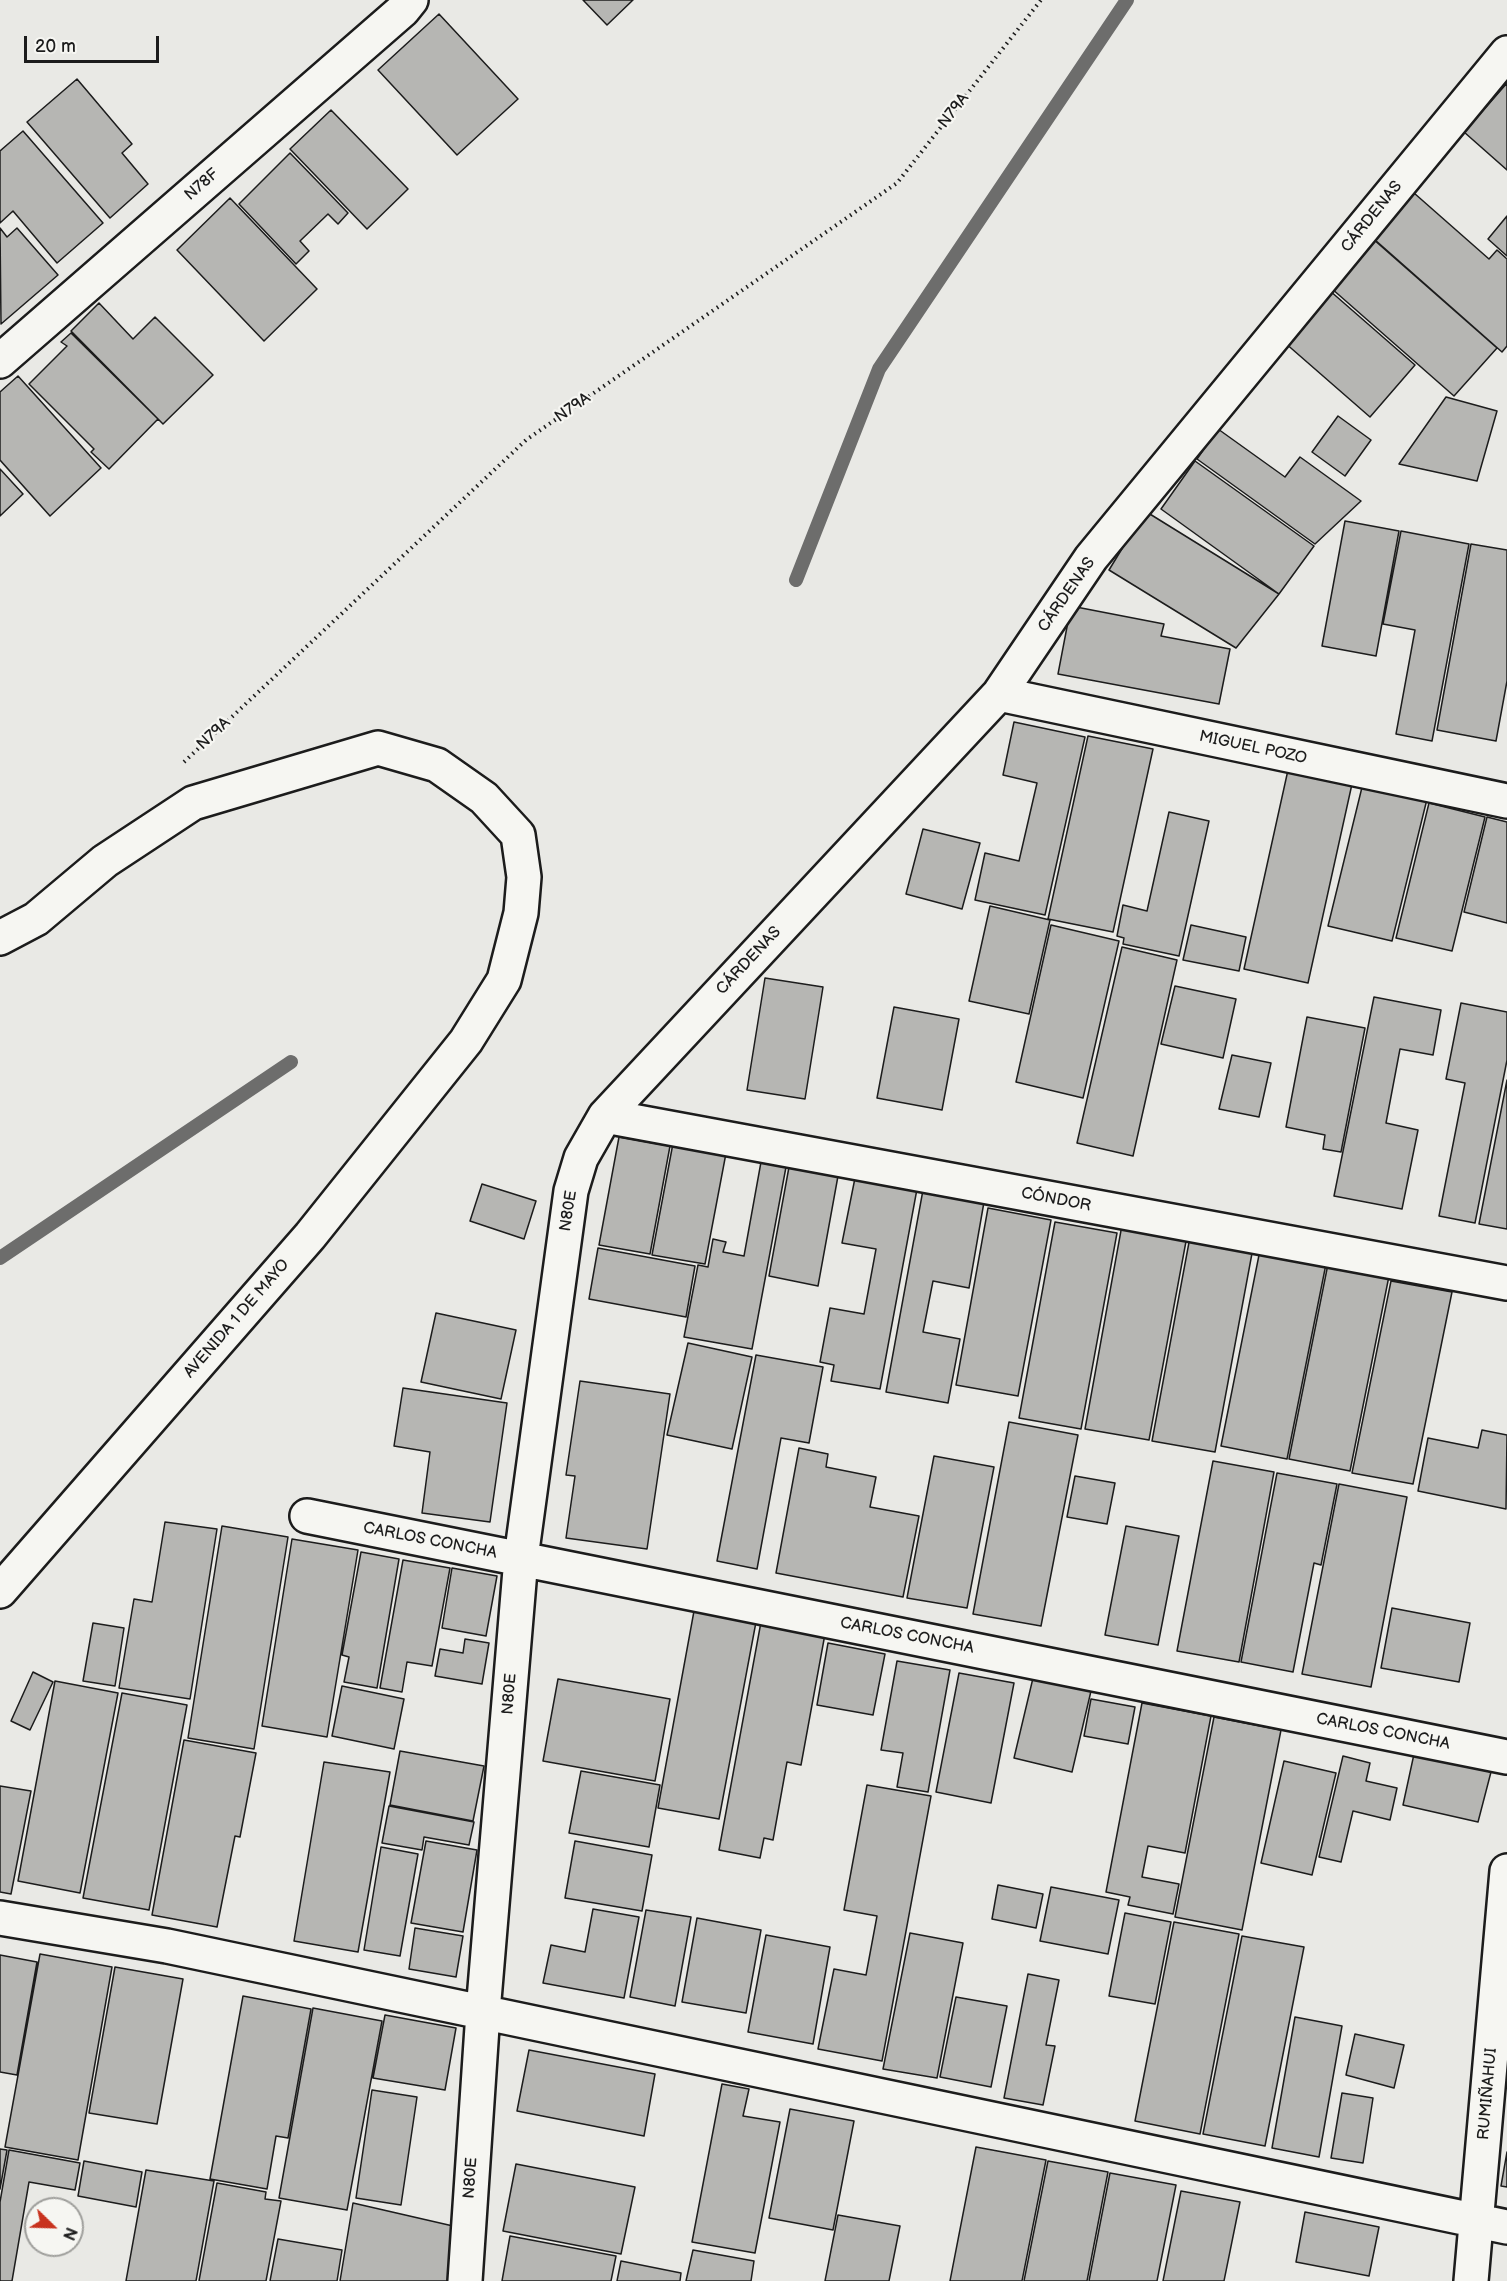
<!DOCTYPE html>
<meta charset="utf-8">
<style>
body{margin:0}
#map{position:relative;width:1507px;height:2281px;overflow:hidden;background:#e9e9e5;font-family:"Balsamiq Sans",sans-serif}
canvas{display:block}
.north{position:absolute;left:24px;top:2197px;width:60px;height:60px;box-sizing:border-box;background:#f6f6f2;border:2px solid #9f9f9c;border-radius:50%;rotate:113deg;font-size:16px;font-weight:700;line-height:24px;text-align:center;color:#1c1c1c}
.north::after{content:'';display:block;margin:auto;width:21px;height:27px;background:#c8321e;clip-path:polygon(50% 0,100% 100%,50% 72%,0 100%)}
.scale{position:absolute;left:24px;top:36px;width:135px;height:27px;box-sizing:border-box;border:3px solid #1c1c1c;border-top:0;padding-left:8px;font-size:18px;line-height:21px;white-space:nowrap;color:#1c1c1c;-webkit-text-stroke:4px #f6f6f2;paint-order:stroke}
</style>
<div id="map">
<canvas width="1507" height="2281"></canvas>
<div class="north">N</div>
<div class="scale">20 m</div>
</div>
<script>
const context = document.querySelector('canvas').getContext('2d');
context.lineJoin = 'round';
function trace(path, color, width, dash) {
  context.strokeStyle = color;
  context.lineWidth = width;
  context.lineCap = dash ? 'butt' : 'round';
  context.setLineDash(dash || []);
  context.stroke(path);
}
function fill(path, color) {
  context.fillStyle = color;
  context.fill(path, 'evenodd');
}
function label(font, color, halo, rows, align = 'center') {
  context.font = font + ' "Balsamiq Sans",sans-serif';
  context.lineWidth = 4.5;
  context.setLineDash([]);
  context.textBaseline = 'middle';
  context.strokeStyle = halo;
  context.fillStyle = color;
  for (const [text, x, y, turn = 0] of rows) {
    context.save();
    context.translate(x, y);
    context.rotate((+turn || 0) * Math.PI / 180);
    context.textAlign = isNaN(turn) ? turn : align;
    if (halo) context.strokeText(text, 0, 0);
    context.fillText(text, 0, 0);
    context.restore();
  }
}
const stream = new Path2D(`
 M 796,580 L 879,369 L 1127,0
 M 0,1258 L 291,1062`);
const building = new Path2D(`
 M 583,0 L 633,0 L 607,25 Z
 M 439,14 L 518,99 L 457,155 L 378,70 Z
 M 77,79 L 132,144 L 122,153 L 148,184 L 110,218 L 27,122 Z
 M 1507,83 L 1507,170 L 1464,132 Z
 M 331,110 L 408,189 L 367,229 L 290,149 Z
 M 23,131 L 103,223 L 57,263 L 13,211 L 0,223 L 0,151 Z
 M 290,153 L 348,213 L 338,224 L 328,214 L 300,241 L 309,251 L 296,264 L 239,204 Z
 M 1414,193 L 1489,259 L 1497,250 L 1507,259 L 1507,346 L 1502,352 L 1374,239 Z
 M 230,198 L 317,289 L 264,341 L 177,250 Z
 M 1507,216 L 1507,256 L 1488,239 Z
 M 0,228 L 7,237 L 17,228 L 58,275 L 1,324 Z
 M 1373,239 L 1497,348 L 1454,396 L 1331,288 Z
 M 1329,290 L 1415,365 L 1370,417 L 1284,342 Z
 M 99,303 L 133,339 L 155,317 L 213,375 L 163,424 L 71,331 Z
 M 71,333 L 158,419 L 109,469 L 91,452 L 94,449 L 29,384 L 67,346 L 61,342 Z
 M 18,376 L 101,468 L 50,516 L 0,460 L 0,392 Z
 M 1446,397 L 1497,411 L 1477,481 L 1399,464 Z
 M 1338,416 L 1371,440 L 1345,476 L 1312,452 Z
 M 1218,429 L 1285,477 L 1300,457 L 1361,501 L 1315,544 L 1197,459 Z
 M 1195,461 L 1314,546 L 1279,594 L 1161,509 Z
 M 0,469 L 23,494 L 0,516 Z
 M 1145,511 L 1279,594 L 1236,648 L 1109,570 Z
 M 1345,521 L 1399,531 L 1376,656 L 1322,646 Z
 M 1401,531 L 1469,544 L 1432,741 L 1396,734 L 1415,630 L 1383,624 Z
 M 1471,544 L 1507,550 L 1507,681 L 1496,741 L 1437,730 Z
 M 1071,606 L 1164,624 L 1161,636 L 1230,649 L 1219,704 L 1058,674 Z
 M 1014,722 L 1085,737 L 1045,915 L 975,900 L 985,853 L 1019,861 L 1037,783 L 1003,775 Z
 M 1088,736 L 1153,749 L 1113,932 L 1048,919 Z
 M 1288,770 L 1352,784 L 1308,983 L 1244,969 Z
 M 1365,775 L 1429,791 L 1392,941 L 1328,926 Z
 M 1429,803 L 1485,817 L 1452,951 L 1396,938 Z
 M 1169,812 L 1209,821 L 1179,956 L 1123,944 L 1124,938 L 1117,936 L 1123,905 L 1147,911 Z
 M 1487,817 L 1507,822 L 1507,923 L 1464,912 Z
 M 923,829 L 980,843 L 962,909 L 906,894 Z
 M 990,906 L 1050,920 L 1029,1014 L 969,1001 Z
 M 1051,925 L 1119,941 L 1083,1098 L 1016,1082 Z
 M 1191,925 L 1246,937 L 1239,971 L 1183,960 Z
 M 1122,947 L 1177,960 L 1133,1156 L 1077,1143 Z
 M 765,978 L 823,987 L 805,1099 L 747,1090 Z
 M 1175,986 L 1236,999 L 1223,1058 L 1161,1044 Z
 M 1374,997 L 1441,1010 L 1433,1055 L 1400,1049 L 1386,1123 L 1418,1130 L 1402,1209 L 1334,1196 Z
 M 1461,1003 L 1507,1012 L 1507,1060 L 1475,1223 L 1439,1216 L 1465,1083 L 1446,1079 Z
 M 894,1007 L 959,1019 L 942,1110 L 877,1098 Z
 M 1307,1017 L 1365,1028 L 1341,1152 L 1323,1149 L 1325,1135 L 1286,1127 Z
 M 1232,1055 L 1271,1063 L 1259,1117 L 1219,1109 Z
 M 1507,1080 L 1507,1229 L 1479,1224 Z
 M 619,1137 L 670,1146 L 650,1254 L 599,1245 Z
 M 674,1138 L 727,1148 L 705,1264 L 652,1255 Z
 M 761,1162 L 786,1167 L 752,1349 L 684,1337 L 698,1265 L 708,1267 L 713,1239 L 726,1242 L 723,1252 L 744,1256 Z
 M 789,1167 L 838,1176 L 818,1286 L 769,1276 Z
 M 855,1178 L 917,1189 L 880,1389 L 831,1381 L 834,1365 L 820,1362 L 830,1308 L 864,1314 L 876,1249 L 842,1243 Z
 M 482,1184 L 536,1201 L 524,1239 L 470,1221 Z
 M 923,1190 L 984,1202 L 969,1288 L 933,1281 L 923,1332 L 960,1339 L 948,1403 L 886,1392 Z
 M 988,1208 L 1051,1220 L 1018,1396 L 956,1385 Z
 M 1055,1222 L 1117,1233 L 1081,1429 L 1019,1418 Z
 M 1122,1225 L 1187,1236 L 1149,1440 L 1085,1429 Z
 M 1190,1237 L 1253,1248 L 1215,1452 L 1152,1441 Z
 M 1261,1245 L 1327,1259 L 1287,1459 L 1221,1446 Z
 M 598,1248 L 695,1266 L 686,1317 L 589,1299 Z
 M 1329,1259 L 1390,1271 L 1350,1471 L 1289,1459 Z
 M 1391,1281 L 1452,1292 L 1413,1484 L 1352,1473 Z
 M 436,1313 L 516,1330 L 501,1399 L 421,1382 Z
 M 688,1343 L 752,1357 L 732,1449 L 667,1435 Z
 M 756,1355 L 823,1367 L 809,1443 L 781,1438 L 757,1569 L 717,1561 Z
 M 580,1381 L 670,1394 L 647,1549 L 566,1538 L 575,1476 L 566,1475 Z
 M 403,1388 L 507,1403 L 490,1522 L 422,1513 L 430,1452 L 394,1446 Z
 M 1009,1422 L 1078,1435 L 1041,1626 L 973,1614 Z
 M 1482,1430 L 1507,1435 L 1506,1509 L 1418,1491 L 1428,1438 L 1478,1448 Z
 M 799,1448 L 828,1454 L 826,1467 L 876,1477 L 870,1507 L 919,1516 L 903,1597 L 776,1573 Z
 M 934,1456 L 994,1467 L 967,1608 L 907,1598 Z
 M 1213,1461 L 1274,1472 L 1239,1662 L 1177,1651 Z
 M 1277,1473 L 1337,1484 L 1321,1565 L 1314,1563 L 1293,1672 L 1241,1662 Z
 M 1075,1476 L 1115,1483 L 1107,1524 L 1067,1517 Z
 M 1339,1484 L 1407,1497 L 1371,1687 L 1302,1674 Z
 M 165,1522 L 217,1529 L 190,1699 L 119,1688 L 134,1599 L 152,1602 Z
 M 222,1526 L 288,1537 L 254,1749 L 188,1738 Z
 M 1126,1526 L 1179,1536 L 1158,1645 L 1105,1635 Z
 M 292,1539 L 358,1550 L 327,1737 L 262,1726 Z
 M 361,1552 L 399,1559 L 377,1688 L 344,1682 L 349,1657 L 342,1655 Z
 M 403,1560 L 450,1568 L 432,1666 L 407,1662 L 402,1692 L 380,1688 Z
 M 452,1568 L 497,1576 L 486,1636 L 442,1628 Z
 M 1392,1608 L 1470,1623 L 1459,1682 L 1381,1668 Z
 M 694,1611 L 756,1622 L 719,1819 L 658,1808 Z
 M 761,1622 L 825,1634 L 801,1765 L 787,1762 L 773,1840 L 764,1838 L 760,1858 L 719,1850 Z
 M 93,1623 L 124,1628 L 115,1686 L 83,1681 Z
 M 465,1639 L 489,1643 L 482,1684 L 435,1676 L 440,1649 L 463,1653 Z
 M 828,1643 L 885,1654 L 873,1715 L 817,1705 Z
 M 897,1661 L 950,1670 L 928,1792 L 897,1787 L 903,1753 L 881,1750 Z
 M 33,1672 L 53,1682 L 30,1730 L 11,1721 Z
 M 959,1673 L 1014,1683 L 991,1803 L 936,1792 Z
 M 1033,1678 L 1091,1691 L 1072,1772 L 1014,1758 Z
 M 558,1679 L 670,1699 L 655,1781 L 543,1761 Z
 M 55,1681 L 118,1693 L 80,1893 L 18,1881 Z
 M 342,1686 L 404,1699 L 394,1749 L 332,1736 Z
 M 122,1693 L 187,1705 L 149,1910 L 83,1898 Z
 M 1091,1699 L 1135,1707 L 1128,1744 L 1084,1736 Z
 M 1142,1703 L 1211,1716 L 1185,1853 L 1148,1846 L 1142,1877 L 1179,1884 L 1173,1914 L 1128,1905 L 1130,1897 L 1106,1892 Z
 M 1214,1717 L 1281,1730 L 1242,1930 L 1175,1917 Z
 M 184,1740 L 256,1753 L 240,1837 L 235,1836 L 217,1927 L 152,1915 Z
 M 400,1751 L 484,1766 L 473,1821 L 390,1805 Z
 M 1414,1754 L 1491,1772 L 1478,1822 L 1403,1805 Z
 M 1343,1756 L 1370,1763 L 1366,1781 L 1397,1788 L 1390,1820 L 1353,1811 L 1341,1862 L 1319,1857 Z
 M 1284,1761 L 1336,1773 L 1312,1875 L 1261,1863 Z
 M 324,1762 L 390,1772 L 358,1952 L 294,1941 Z
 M 581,1771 L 660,1785 L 649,1847 L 569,1833 Z
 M 867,1785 L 931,1796 L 882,2061 L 818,2049 L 834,1969 L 866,1975 L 877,1916 L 844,1910 Z
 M 0,1786 L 31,1791 L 11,1894 L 0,1892 Z
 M 389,1806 L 474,1822 L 469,1845 L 424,1837 L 422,1850 L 382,1843 Z
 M 426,1841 L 477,1850 L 463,1932 L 411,1923 Z
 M 575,1841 L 652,1855 L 642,1911 L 565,1898 Z
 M 381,1847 L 418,1854 L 400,1956 L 364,1950 Z
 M 998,1885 L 1043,1894 L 1036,1928 L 992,1919 Z
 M 1051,1887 L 1119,1900 L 1108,1954 L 1040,1941 Z
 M 593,1909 L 639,1917 L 624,1998 L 543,1983 L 551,1945 L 585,1952 Z
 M 646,1910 L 691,1917 L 675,2006 L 630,1997 Z
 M 1125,1913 L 1171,1922 L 1155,2004 L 1109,1996 Z
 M 697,1918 L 761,1930 L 746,2013 L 682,2002 Z
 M 1174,1922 L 1239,1934 L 1200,2134 L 1135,2121 Z
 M 415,1928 L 463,1936 L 456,1977 L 409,1969 Z
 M 910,1933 L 963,1943 L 937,2078 L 883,2069 Z
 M 766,1935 L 830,1947 L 813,2044 L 748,2032 Z
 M 1242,1936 L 1304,1947 L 1265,2146 L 1203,2134 Z
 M 40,1954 L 112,1967 L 78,2160 L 5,2147 Z
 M 0,1955 L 37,1962 L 17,2075 L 0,2072 Z
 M 115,1967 L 183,1979 L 157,2124 L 89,2113 Z
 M 1028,1974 L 1059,1980 L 1046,2045 L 1055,2046 L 1043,2105 L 1004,2098 Z
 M 243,1996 L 311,2009 L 288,2138 L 276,2136 L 267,2189 L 210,2179 Z
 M 956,1997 L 1007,2006 L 991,2087 L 940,2077 Z
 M 313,2008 L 382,2021 L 347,2210 L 279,2198 Z
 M 385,2015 L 456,2028 L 445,2090 L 373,2078 Z
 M 1295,2017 L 1342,2026 L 1319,2157 L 1272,2148 Z
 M 1355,2034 L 1404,2045 L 1394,2088 L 1346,2075 Z
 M 529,2050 L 655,2074 L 644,2136 L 517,2111 Z
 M 722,2084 L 749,2089 L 743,2116 L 780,2122 L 755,2253 L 692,2242 Z
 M 372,2090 L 417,2097 L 401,2205 L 356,2198 Z
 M 1342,2093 L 1373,2098 L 1363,2163 L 1331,2158 Z
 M 790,2109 L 854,2121 L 833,2230 L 769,2218 Z
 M 976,2147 L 1046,2160 L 1022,2281 L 950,2281 Z
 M 0,2149 L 7,2150 L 0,2189 Z
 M 9,2150 L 80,2163 L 75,2190 L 29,2182 L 12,2281 L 0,2281 L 0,2202 Z
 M 1507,2152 L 1507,2187 L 1501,2186 Z
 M 84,2161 L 142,2172 L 136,2207 L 78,2196 Z
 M 1048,2161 L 1108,2172 L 1087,2281 L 1024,2281 Z
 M 516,2164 L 635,2187 L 621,2254 L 503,2231 Z
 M 146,2170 L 214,2181 L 196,2281 L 126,2281 Z
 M 1110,2173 L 1176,2185 L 1157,2281 L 1089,2281 Z
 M 217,2183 L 266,2192 L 265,2199 L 281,2201 L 266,2281 L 199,2281 Z
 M 1181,2191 L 1240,2202 L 1224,2281 L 1163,2281 Z
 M 353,2203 L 453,2226 L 449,2281 L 340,2281 Z
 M 1305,2212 L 1379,2227 L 1369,2276 L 1296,2262 Z
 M 838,2215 L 900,2226 L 889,2281 L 825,2281 Z
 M 510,2236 L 616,2256 L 611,2281 L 502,2281 Z
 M 278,2239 L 342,2250 L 337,2281 L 270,2281 Z
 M 693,2250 L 754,2261 L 751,2281 L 686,2281 Z
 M 621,2261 L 681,2273 L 680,2281 L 617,2281 Z`);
const path = new Path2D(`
 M 184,762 L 526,440 L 897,183 L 1041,0`);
const minor = new Path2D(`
 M 0,361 L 403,10 L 411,0
 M 999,694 L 1507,801
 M 0,938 L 36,919 L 105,861 L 193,803 L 378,748 L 437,765 L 484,798 L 518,835 L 524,877 L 521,913 L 504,980 L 466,1041 L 310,1236 L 0,1591
 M 605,1116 L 1507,1283
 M 307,1516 L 1507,1757
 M 0,1918 L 167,1946 L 1507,2227
 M 465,2281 L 483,2012 L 521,1558 L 571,1191 L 581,1158 L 605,1116 L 999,694 L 1091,558 L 1507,53
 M 1471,2281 L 1507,1871`);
const streetNames = [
 ["N79A",954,111,-52],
 ["N78F",202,185,-41],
 ["CÁRDENAS",1372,217,-51],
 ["N79A",573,408,-35],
 ["CÁRDENAS",1067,595,-55],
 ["N79A",214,734,-43],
 ["MIGUEL POZO",1253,748,12],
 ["CÁRDENAS",749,961,-47],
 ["CÓNDOR",1056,1200,11],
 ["N80E",569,1211,-81],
 ["AVENIDA 1 DE MAYO",237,1319,-49],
 ["CARLOS CONCHA",430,1541,11],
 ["CARLOS CONCHA",907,1636,11],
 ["N80E",510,1694,-85],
 ["CARLOS CONCHA",1383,1732,11],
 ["RUMIÑAHUI",1488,2094,-85],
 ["N80E",471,2178,-86]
];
trace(stream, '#6d6d6c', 14);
fill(building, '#b6b6b3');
trace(building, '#1c1c1c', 1.5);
trace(minor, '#1c1c1c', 38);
trace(path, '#1c1c1c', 4, [1.5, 4.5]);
trace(minor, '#f6f6f2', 33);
label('16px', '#1c1c1c', '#f6f6f2', streetNames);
</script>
